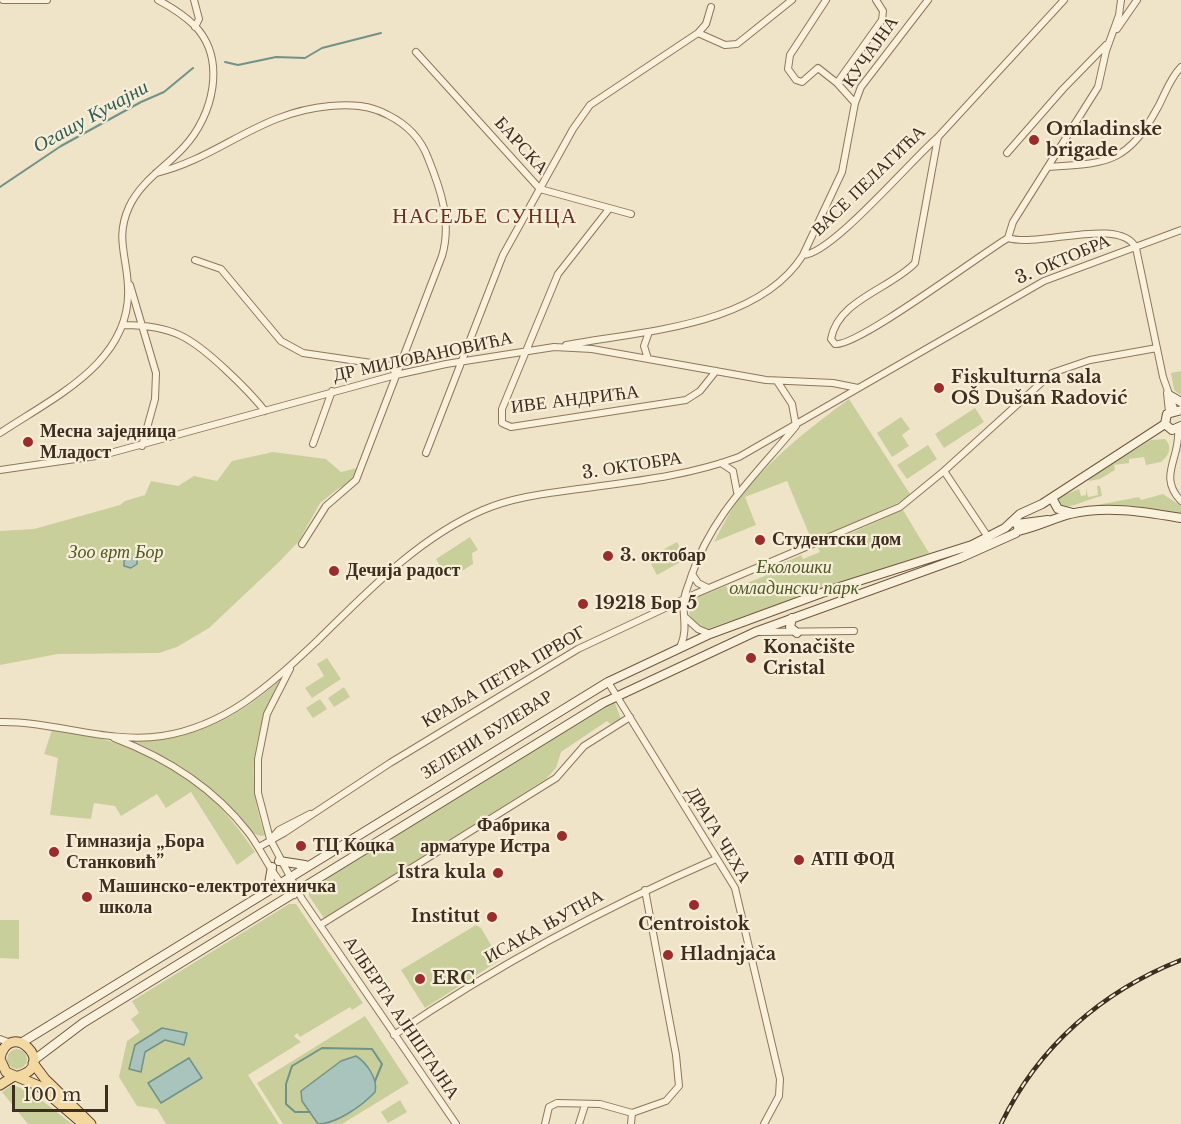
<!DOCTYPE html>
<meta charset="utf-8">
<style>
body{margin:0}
#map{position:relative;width:1181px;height:1124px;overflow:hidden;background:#f0e4c8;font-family:"Libre Baskerville",serif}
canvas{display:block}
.scale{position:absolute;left:12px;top:1085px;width:96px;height:27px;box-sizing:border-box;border:3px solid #3d2e20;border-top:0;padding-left:8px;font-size:18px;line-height:21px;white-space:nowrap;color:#3d2e20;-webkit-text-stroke:4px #f7eed8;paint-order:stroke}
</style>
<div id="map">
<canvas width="1181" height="1124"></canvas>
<div class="scale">100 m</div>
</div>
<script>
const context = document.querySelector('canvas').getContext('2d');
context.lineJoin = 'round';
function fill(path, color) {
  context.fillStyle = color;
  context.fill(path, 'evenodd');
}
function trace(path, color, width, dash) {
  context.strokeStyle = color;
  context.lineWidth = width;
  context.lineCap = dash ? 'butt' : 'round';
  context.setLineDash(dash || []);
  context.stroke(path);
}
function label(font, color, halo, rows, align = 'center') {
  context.font = font + ' "Libre Baskerville",serif';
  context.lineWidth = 4.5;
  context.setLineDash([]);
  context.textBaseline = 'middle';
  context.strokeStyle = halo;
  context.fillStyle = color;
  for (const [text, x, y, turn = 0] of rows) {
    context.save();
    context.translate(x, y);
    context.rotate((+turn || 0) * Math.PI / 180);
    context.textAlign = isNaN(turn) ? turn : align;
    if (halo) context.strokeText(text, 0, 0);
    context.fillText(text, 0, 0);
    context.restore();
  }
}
const green = new Path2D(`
 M 1181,371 L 1181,394 L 1179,394 L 1174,390 L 1171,373 Z
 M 849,399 L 910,494 L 900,502 L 812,541 L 787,481 L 745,497 L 756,525 L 714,542 C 721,529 728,514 737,502 C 767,461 808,429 849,399 Z
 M 975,408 L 984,422 L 944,448 L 935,434 Z
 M 901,417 L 910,429 L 902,435 L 909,446 L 892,457 L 877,433 Z
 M 1165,439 C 1173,447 1169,456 1161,462 L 1146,465 L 1144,457 L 1129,459 L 1129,463 L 1114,465 L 1115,470 L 1100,479 L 1089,481 L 1089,478 L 1151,440 Z
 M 928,445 L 937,459 L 907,479 L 897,465 Z
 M 273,452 L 326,459 L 341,472 L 361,467 L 351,483 L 339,488 L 320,503 L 299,541 L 279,562 L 209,628 L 177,647 L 159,653 L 58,654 L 0,665 L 0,531 L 34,529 L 120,505 L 125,501 L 145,495 L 151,481 L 178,486 L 194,476 L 217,481 L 232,461 Z
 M 1097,486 L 1100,486 L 1102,496 C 1087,499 1071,509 1056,507 L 1057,498 L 1079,489 L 1081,496 L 1086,495 L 1086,488 L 1088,497 L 1098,495 Z
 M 1163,494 L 1181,506 L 1181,514 L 1127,505 L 1097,505 L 1139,497 L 1141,500 Z
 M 903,510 L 929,553 L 707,629 L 695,623 L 689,614 L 693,599 L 726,586 L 728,590 L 765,576 L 764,572 L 801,555 L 803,559 L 820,552 L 818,548 Z
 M 470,537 L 478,550 L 472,553 L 473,564 L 454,576 L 449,568 L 443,571 L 436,559 Z
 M 677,542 L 686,559 L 657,575 L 648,558 Z
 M 327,658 L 341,679 L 312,698 L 305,688 L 324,676 L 317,664 Z
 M 280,680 C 253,735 245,776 265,835 L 263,836 C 248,836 235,811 225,802 C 198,774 166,756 130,740 C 188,744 238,718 280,680 Z
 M 344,687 L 350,697 L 334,707 L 328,698 Z
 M 320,699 L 327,709 L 313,718 L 306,708 Z
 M 615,703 L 621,719 L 610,724 L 607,721 L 561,752 L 556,768 L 546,779 L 324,918 L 309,896 L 309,891 L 313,886 L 601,706 Z
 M 53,727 C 145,746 202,771 255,852 L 237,865 L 191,792 L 166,808 L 157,794 L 121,816 L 115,806 L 94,803 L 91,819 L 50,815 L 58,758 L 44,754 Z
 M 289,904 L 296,904 L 363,1003 L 352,1010 L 350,1007 L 300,1037 L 297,1033 L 294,1036 L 301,1042 L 248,1075 L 279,1124 L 166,1124 L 157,1109 L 137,1106 L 119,1077 L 127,1041 L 140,1032 L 131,1019 L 139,1013 L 132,1001 Z
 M 0,920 L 19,920 L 19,959 L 0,958 Z
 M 476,925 L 481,928 L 500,960 L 425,1008 L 401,970 Z
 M 365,1016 L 409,1083 L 342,1124 L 283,1124 L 257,1083 Z
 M7 1059a10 10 0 1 1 20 0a10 10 0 1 1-20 0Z
 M 12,1085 L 30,1091 L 72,1124 L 28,1124 L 2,1092 Z
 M 400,1100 L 407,1112 L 388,1123 L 381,1112 Z`);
const water = new Path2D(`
 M 140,550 L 142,556 L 137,558 L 137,564 L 131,568 L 124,566 L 124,560 L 132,558 Z
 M 162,1028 L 187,1033 L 184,1045 L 165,1040 L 145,1052 L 141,1072 L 129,1069 L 135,1045 Z
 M 356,1056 C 367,1063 378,1079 375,1092 C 362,1106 336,1124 318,1124 L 302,1101 L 301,1091 L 341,1061 Z
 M 189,1058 L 202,1078 L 161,1103 L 148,1083 Z`);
const stream = new Path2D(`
 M 225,62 L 238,65 L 276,57 L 305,58 L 322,48 L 381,33
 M 0,187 L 61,146 L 141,102 L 164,92 L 193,68
 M 310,1112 L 295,1112 L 286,1104 L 286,1084 L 292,1066 L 322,1048 L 372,1049 L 382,1064 L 375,1081`);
const street = new Path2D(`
 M 3,0 L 47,0
 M 194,0 L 199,19 L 195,27
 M 826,0 L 790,55 L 788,69 L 796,80 L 802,82 L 818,68 L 837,83
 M 1117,29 L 1137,0
 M 698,33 L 725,45 L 737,44 L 792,0
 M 416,52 L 540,189 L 631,214
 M 855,103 L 837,83 L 882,20 L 883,11 L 876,0
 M 938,137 L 915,263 C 890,289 838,300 831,339 L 835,344 C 856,348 981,254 1008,238 L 1013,222 L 1098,87 L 1106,51 L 1119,15 L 1121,0
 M 1007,153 L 1063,89 L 1106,45
 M 1048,167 C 1108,163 1127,164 1158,107 C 1165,94 1170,78 1181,67
 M 156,173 C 219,158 259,112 330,106 C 351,104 370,105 388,115 C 406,124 421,139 428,158 C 441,190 452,222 442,256 L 356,480 L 326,506 L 302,544
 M 609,209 L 558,274 L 502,409 L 502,423 L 511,427 L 686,400 L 700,391 L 716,371
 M 1008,238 C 1039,248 1120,216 1136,248 L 1163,377 L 1175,411
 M 803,255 L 842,172 L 855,103 L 861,87 L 928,0
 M 195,260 L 221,269 L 281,341 L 303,353 L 392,366 L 396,375
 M 130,285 L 156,373 L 155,399 L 142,446
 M 124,325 C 173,325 192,338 226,370 C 240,383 253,396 265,411
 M 566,345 C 640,331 758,327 803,255 C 831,255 911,160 938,137 L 1064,0
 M 648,359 L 644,346 L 649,332
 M 1167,393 L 1169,412
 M 1178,429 C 1181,458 1157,476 1181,501
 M 0,433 C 54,397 132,362 128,287 C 127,256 115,238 129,207 C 141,181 166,167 184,147 C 213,116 227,60 195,26 C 185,16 171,7 158,0
 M 313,444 L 332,391
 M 426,453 L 503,255 L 573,129 L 590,105 L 698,33 L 706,24 L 711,7
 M 721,463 L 733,471 L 737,492
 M 0,470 L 103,455 L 396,375 L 446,364 L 554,347 L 592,349 L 766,380 L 833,383 L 858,388
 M 944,471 L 988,537
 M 692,574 L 698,583 L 708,588
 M 686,618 L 698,629 L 710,634
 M 759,632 L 854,631
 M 681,645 C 688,629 682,615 684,600 C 685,592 689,584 691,577 C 712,514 755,476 796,426 L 792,404 L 777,381
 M 290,669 L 267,714 L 258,759 L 258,793 L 270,839 L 302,899 L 456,1124
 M 608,682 L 735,888 L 780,1079 L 779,1096 L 764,1124
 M 0,722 C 54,721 108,744 162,736 C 227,726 271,684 317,641 C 367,592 418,538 483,510 C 511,498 541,494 571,490 C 628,482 685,477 739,457 L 1044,281 L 1181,230
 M 114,738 C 167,758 213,787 248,832 C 263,851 274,882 294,895
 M 272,838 L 279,830 L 310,814
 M 259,847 L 284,833 L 390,763 L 578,649 L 695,594 L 900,507 L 944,471 L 1052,373 L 1090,360 L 1157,348
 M 320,925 L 556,778 L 584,746 L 630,717
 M 394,1035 C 496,966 603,908 716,859
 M 0,1039 L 11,1043
 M 545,1124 L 549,1107 L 557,1103 L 600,1104 L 632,1113 L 666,1101 L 679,1086 L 676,1055 L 645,890
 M 579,1124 L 585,1105
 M 631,1124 L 632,1113`);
const secondary = new Path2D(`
 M 1169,395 L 1181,402
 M 1165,424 L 1167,414 L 1181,410
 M 1165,424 L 1172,430 L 1181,426
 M 1052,498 L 1058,509 L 1073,513
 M 1017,524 L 1048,520
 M 1018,531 C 1036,527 1052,519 1070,514 C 1107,505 1145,512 1181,518
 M 792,618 L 790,627 L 797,633
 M 279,861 L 305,865
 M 268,889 L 272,867
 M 21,1043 L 608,682 L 710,634 L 830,590 L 972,545 L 1005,528 L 1020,514 L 1042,504 L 1165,424
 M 34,1060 L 83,1023 L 603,703 L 755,632 L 960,558 L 1016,533 L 1019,528 L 1016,523`);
const primary = new Path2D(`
 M 0,1058 C 10,1017 59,1066 18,1076
 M 0,1059 L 6,1072 L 39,1086 L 83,1124
 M 33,1063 L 45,1079 L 91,1124
 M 0,1085 L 14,1076`);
const rail = new Path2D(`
 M 1001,1124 C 1038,1047 1102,991 1181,960`);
const markers = [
 [1034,140,6,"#9e2a2b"],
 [939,388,6,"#9e2a2b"],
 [28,442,6,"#9e2a2b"],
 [760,540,6,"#9e2a2b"],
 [608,556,6,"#9e2a2b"],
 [334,571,6,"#9e2a2b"],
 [583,604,6,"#9e2a2b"],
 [751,658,6,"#9e2a2b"],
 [562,836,6,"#9e2a2b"],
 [301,846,6,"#9e2a2b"],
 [54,852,6,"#9e2a2b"],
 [799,860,6,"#9e2a2b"],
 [498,873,6,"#9e2a2b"],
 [87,897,6,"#9e2a2b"],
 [694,905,6,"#9e2a2b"],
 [492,917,6,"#9e2a2b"],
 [668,955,6,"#9e2a2b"],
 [420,979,6,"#9e2a2b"]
];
const streetNames = [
 ["КУЧАЈНА",871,52,-55],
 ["БАРСКА",521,146,48],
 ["ВАСЕ ПЕЛАГИЋА",869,181,-44],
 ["3. ОКТОБРА",1063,260,-23],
 ["ДР МИЛОВАНОВИЋА",423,357,-12],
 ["ИВЕ АНДРИЋА",575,400,-7],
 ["3. ОКТОБРА",632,466,-9],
 ["КРАЉА ПЕТРА ПРВОГ",504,677,-30],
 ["ЗЕЛЕНИ БУЛЕВАР",487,735,-32],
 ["ДРАГА ЧЕХА",718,835,59],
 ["ИСАКА ЊУТНА",544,927,-29],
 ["АЛБЕРТА АЈНШТАЈНА",401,1018,56]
];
const poiNames = [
 ["Omladinske",1046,130],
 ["brigade",1046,151],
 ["Fiskulturna sala",951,378],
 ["OŠ Dušan Radović",951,399],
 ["Месна заједница",40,432],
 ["Младост",40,453],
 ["Студентски дом",772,540],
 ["3. октобар",620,556],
 ["Дечија радост",346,571],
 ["19218 Бор 5",595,604],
 ["Konačište",763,648],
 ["Cristal",763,669],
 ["Фабрика",550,826,"right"],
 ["арматуре Истра",550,847,"right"],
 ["Гимназија „Бора",66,842],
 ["Станковић”",66,863],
 ["ТЦ Коцка",313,846],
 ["АТП ФОД",811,860],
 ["Istra kula",486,873,"right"],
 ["Машинско-електротехничка",99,887],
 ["школа",99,908],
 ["Institut",480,917,"right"],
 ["Centroistok",694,925,"center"],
 ["Hladnjača",680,955],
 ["ERC",432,979]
];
const parkNames = [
 ["Зоо врт Бор",116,553],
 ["Еколошки",794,568],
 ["омладински парк",794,589]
];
const waterNames = [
 ["Огашу Кучајни",91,117,-29]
];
const quarterNames = [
 ["НАСЕЉЕ СУНЦА",485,217]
];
fill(green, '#c9cf9b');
fill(water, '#a9c4bc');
trace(water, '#6f938a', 1.5);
trace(stream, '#6f938a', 2);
trace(street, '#8d765c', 8);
trace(secondary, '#6f573f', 10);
trace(primary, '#5b4430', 11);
trace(street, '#faf1dc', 6);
trace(secondary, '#faf1dc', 8);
trace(primary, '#f3d9a0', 9);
trace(rail, '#3d2e20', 4.5);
trace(rail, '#f7eed8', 2, [7]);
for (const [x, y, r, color] of markers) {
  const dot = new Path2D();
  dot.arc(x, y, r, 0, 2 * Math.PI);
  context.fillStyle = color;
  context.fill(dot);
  trace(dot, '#f7eed8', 2);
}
label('18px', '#3d2e20', '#f7eed8', streetNames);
label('bold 18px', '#3d2e20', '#f7eed8', poiNames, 'left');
label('italic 18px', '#4d5a26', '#f7eed8', parkNames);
label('italic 20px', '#2f5d5a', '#f7eed8', waterNames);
context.letterSpacing = '1.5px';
label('21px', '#6b2e1e', '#f7eed8', quarterNames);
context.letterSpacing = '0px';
</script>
